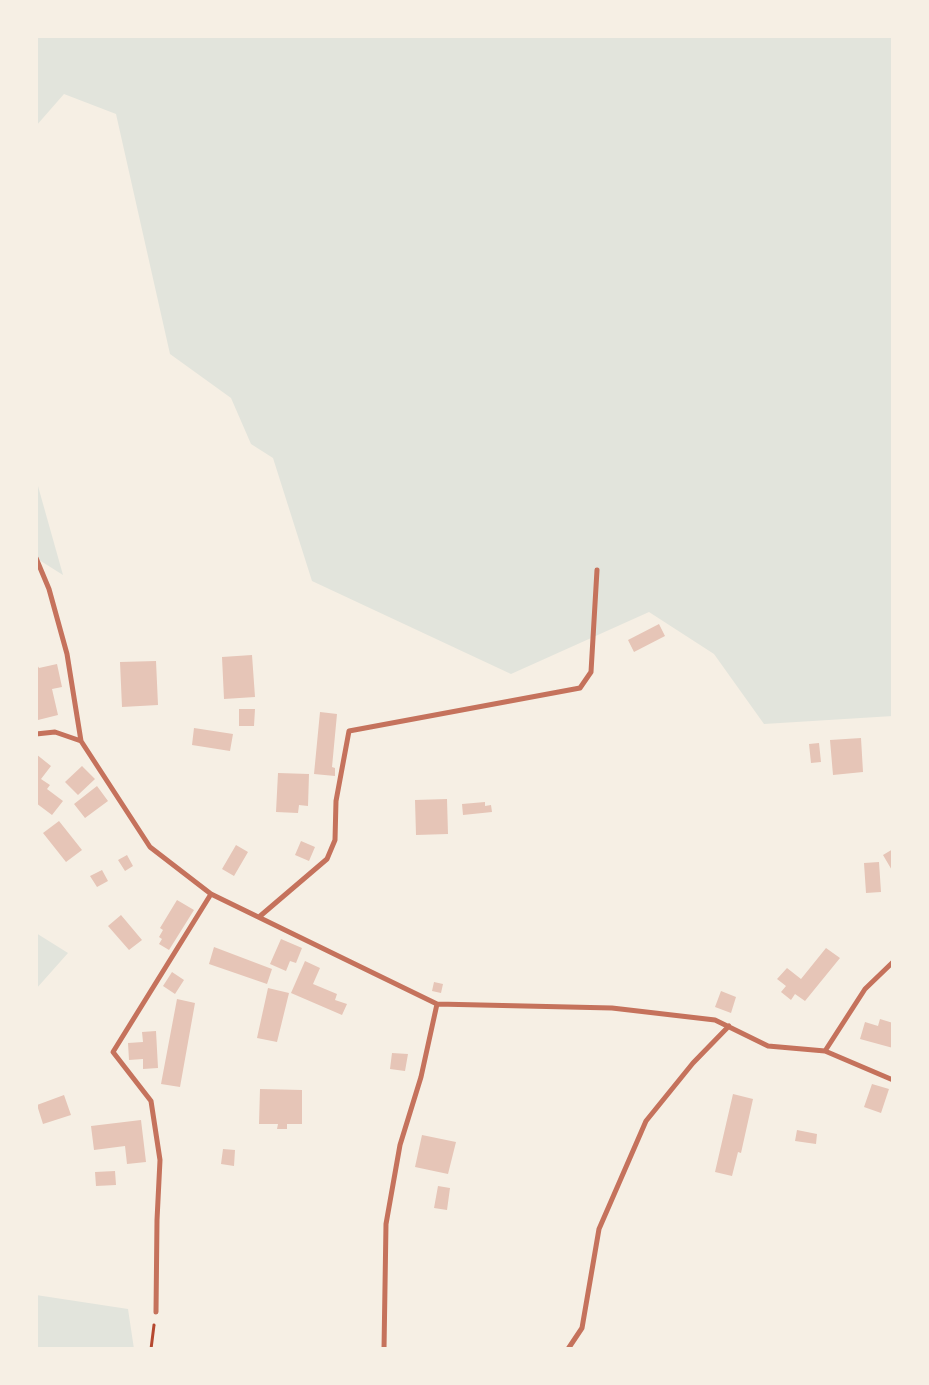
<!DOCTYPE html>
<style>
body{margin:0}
#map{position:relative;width:929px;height:1385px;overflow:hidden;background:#f6efe4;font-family:Jost,sans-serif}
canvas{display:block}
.frame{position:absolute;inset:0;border:38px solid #f6efe4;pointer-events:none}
</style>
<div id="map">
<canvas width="929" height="1385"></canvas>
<div class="frame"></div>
</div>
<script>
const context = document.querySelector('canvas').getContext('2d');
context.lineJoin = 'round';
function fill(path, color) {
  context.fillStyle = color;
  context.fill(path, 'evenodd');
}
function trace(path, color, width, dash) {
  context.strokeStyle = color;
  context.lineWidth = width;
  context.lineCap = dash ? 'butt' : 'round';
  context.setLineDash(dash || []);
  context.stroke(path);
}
const green = new Path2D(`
 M 36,36 L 893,36 L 893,716 L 764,724 L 714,654 L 649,612 L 511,674 L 312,581 L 273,458 L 251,444 L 231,398 L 170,354 L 116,114 L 64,94 L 36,126 Z
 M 36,479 L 63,575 L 36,558 Z
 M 36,933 L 68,953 L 36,989 Z
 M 36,1295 L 128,1309 L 134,1349 L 36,1349 Z`);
const building = new Path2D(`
 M 659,624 L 665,636 L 634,652 L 628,640 Z
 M 252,655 L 255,697 L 224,699 L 222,657 Z
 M 156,661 L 158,705 L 122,707 L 120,662 Z
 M 36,663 L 39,668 L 57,664 L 62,687 L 52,689 L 58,715 L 38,720 Z
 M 239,709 L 255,709 L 254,726 L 239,726 Z
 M 320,712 L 337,714 L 332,767 L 335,768 L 335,776 L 314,774 Z
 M 194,728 L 233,734 L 230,751 L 192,745 Z
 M 861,738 L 863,772 L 833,775 L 830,740 Z
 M 819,743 L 821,762 L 811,763 L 809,744 Z
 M 36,754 L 51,766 L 41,779 L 50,785 L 47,789 L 63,801 L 52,815 L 36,803 Z
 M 82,766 L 95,779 L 78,795 L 65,782 Z
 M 278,773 L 309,774 L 308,806 L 299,805 L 298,813 L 276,812 Z
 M 97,786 L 108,801 L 85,818 L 74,804 Z
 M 447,799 L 448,834 L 416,835 L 415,800 Z
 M 485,802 L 485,806 L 491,805 L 492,812 L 463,815 L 462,804 Z
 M 59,821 L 82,850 L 66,862 L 43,833 Z
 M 301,841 L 315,847 L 309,861 L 295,855 Z
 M 236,845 L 248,852 L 234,876 L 222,869 Z
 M 893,849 L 893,872 L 883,855 Z
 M 127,855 L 133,866 L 125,871 L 118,860 Z
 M 879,862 L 881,892 L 866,893 L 864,863 Z
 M 102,870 L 108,881 L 97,887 L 90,876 Z
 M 177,900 L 194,910 L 169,950 L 159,944 L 162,939 L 159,937 L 163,930 L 160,928 Z
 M 121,915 L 142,940 L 129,950 L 108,926 Z
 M 281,939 L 302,948 L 296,963 L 290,961 L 286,971 L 270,964 Z
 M 214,947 L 272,969 L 267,984 L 209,964 Z
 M 826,948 L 840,958 L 805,1001 L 795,994 L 791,1000 L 781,992 L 786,986 L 777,979 L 787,968 L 801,979 Z
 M 305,961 L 320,968 L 313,984 L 337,994 L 335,1000 L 347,1004 L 342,1015 L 291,993 Z
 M 172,972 L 184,980 L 175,994 L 163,986 Z
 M 434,982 L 443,984 L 441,993 L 432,991 Z
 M 268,988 L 289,993 L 277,1042 L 257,1038 Z
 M 721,991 L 736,997 L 731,1013 L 715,1007 Z
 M 177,999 L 195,1003 L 180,1087 L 161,1084 Z
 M 880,1019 L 893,1023 L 893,1048 L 860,1039 L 865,1022 L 878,1026 Z
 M 156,1031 L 158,1068 L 143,1069 L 143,1059 L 129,1060 L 128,1043 L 143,1042 L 142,1032 Z
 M 392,1053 L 408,1054 L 405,1071 L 390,1069 Z
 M 872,1084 L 889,1089 L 881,1113 L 864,1107 Z
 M 260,1089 L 302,1090 L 302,1124 L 287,1124 L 287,1129 L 277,1129 L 278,1124 L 259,1124 Z
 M 733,1094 L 753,1099 L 741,1153 L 738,1152 L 732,1176 L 715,1172 Z
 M 64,1095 L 71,1115 L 43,1124 L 37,1105 Z
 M 141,1120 L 146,1162 L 127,1164 L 125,1146 L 94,1150 L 91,1126 Z
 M 797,1130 L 817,1134 L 816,1144 L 795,1141 Z
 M 422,1135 L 456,1142 L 448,1174 L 415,1167 Z
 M 223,1149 L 235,1150 L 234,1166 L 221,1164 Z
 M 115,1171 L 116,1185 L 96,1186 L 95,1172 Z
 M 438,1186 L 450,1188 L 447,1210 L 434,1208 Z`);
const path = new Path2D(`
 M 151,1349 L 154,1325`);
const minor = new Path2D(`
 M 36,558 L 49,589 L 67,654 L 81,741 L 150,847 L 211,894 L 437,1004 L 612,1008 L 715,1020 L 768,1046 L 825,1051 L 893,1080
 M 36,734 L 55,732 L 81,741
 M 259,917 L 327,859 L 335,840 L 336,801 L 349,731 L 580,688 L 591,672 L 597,570
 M 825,1051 L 865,989 L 893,962
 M 156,1312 L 157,1220 L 160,1160 L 151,1101 L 113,1052 L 211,894
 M 384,1349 L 386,1224 L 400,1145 L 421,1077 L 437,1004
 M 568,1349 L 582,1328 L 599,1229 L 646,1121 L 693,1063 L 729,1026`);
fill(green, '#e2e4dc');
fill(building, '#e6c5b7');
trace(path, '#b5482f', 3);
trace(minor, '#c5725c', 5);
</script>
